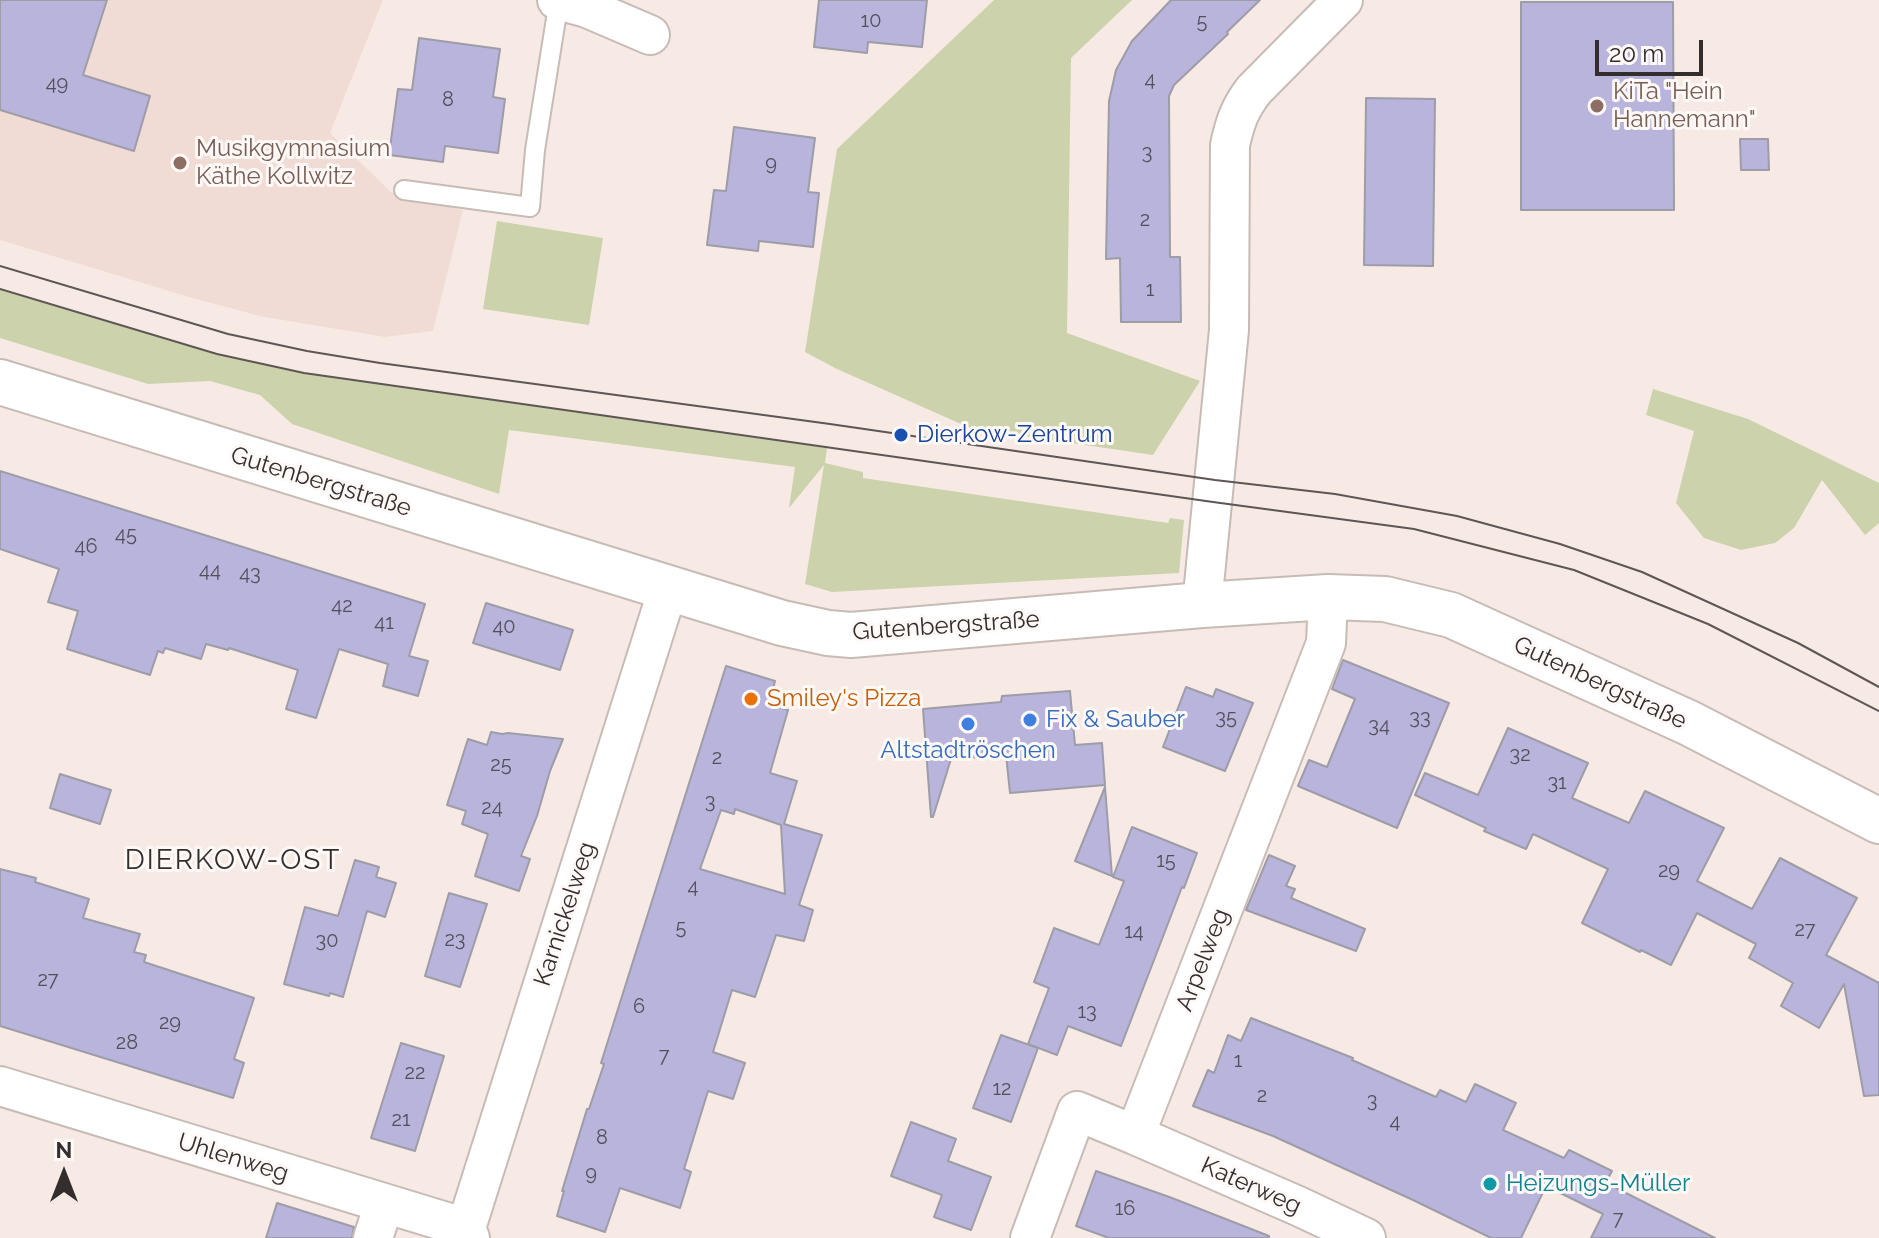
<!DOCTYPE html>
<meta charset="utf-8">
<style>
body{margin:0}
#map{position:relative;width:1879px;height:1238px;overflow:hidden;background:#f7eae5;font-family:Raleway,sans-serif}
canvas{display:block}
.north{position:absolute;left:24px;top:1134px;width:80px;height:80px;-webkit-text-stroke:6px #fef9f7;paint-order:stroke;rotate:0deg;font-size:22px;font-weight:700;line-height:32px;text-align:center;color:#332e2d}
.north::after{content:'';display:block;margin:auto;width:28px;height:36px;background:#332e2d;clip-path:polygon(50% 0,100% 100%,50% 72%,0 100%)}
.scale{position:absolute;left:1595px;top:40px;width:108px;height:36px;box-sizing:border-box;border:4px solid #332e2d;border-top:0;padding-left:10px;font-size:24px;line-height:28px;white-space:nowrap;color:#332e2d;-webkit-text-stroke:6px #fef9f7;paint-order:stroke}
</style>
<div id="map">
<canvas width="1879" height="1238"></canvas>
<div class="north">N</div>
<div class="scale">20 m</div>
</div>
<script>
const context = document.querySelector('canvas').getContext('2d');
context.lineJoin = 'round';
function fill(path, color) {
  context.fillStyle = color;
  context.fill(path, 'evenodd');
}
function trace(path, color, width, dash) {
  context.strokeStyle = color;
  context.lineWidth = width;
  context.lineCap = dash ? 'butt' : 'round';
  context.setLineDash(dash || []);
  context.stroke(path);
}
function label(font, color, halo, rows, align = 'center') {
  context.font = font + ' Raleway,sans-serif';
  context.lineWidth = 6;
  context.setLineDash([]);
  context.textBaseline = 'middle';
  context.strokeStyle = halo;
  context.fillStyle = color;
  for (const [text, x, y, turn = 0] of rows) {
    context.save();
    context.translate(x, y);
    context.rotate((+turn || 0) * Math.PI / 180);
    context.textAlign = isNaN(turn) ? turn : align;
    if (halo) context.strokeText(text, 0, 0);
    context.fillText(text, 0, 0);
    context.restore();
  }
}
const built = new Path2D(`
 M 0,0 L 383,0 L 330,133 L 391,192 L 463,210 L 433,331 L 385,337 L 264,317 L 192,298 L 0,240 Z`);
const green = new Path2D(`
 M 994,0 L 1132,0 L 1071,58 L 1067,333 L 1200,381 L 1153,455 L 970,428 L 837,369 L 805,352 L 837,149 Z
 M 497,221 L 603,238 L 589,325 L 483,309 Z
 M 0,289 L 217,354 L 304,373 L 827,448 L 825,463 L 863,472 L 863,478 L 1168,523 L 1170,518 L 1184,520 L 1179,573 L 832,592 L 805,584 L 824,465 L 789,508 L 795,467 L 509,430 L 499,494 L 292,424 L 260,395 L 210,381 L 148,384 L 0,338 Z
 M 1653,389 L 1748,419 L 1879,483 L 1879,523 L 1865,535 L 1822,480 L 1794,528 L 1775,543 L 1741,550 L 1704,538 L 1676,503 L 1694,431 L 1646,415 Z`);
const building = new Path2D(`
 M 0,0 L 107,0 L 83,75 L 150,96 L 134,151 L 0,110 Z
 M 819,0 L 927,0 L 922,47 L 868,42 L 867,53 L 814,47 Z
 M 1171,0 L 1260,0 L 1227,32 L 1228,34 L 1174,85 L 1169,96 L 1170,257 L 1180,257 L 1181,322 L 1121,322 L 1120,258 L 1106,259 L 1109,101 L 1116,70 L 1132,41 Z
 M 1521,2 L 1673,2 L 1674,210 L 1521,210 Z
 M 419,38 L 500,49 L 493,97 L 505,99 L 498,153 L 445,146 L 443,162 L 389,155 L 398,89 L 412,90 Z
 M 1366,98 L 1435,99 L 1433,266 L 1364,265 Z
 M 734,127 L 815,138 L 808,192 L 819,193 L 813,247 L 759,241 L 758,251 L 707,245 L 714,190 L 726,191 Z
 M 1740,139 L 1768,139 L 1769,170 L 1741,170 Z
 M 0,471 L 425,604 L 409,656 L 428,661 L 418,696 L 383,686 L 388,664 L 339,649 L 316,718 L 286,709 L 298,670 L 229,648 L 228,650 L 206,644 L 201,659 L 165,648 L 163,653 L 158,651 L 150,675 L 67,649 L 78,611 L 48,602 L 59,569 L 0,549 Z
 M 486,603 L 573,630 L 560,670 L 473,643 Z
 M 1343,660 L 1449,703 L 1397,828 L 1298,786 L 1309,760 L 1327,767 L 1355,699 L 1332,689 Z
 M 726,666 L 775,681 L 769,704 L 788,710 L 770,773 L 797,781 L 784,824 L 822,835 L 799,905 L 813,910 L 804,941 L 776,935 L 755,997 L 732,990 L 713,1052 L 745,1063 L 733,1099 L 708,1091 L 684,1169 L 691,1172 L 680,1208 L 620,1188 L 605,1232 L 557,1216 L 564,1191 L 562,1191 L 587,1109 L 589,1109 L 604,1064 L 601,1063 ZM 735,809 L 781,825 L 785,894 L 700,869 L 721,810 L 734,814 Z
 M 1186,687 L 1213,697 L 1216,689 L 1253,703 L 1225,771 L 1163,747 Z
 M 1070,691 L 1075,745 L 1102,743 L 1105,785 L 1010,793 L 1006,755 L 951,759 L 933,817 L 931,817 L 923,709 L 1001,702 L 1002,696 Z
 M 1508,728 L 1588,763 L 1572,798 L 1629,823 L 1645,791 L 1724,828 L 1697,881 L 1752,909 L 1780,858 L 1857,898 L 1826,955 L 1879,983 L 1879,1095 L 1864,1096 L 1844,984 L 1819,1028 L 1781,1006 L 1793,983 L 1749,958 L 1756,944 L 1697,913 L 1671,965 L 1641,950 L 1640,952 L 1582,923 L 1608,869 L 1533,834 L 1526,849 L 1484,831 L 1486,828 L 1415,795 L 1425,773 L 1478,795 Z
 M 491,732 L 502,734 L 508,733 L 563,739 L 550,771 L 537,816 L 521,856 L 530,859 L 519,891 L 475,876 L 488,834 L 462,824 L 466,811 L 447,805 L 468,739 L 487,745 Z
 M 60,774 L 111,790 L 100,824 L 50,808 Z
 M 1105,787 L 1112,876 L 1075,861 Z
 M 1132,827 L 1197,853 L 1184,888 L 1182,887 L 1121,1046 L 1068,1026 L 1057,1055 L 1028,1044 L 1049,988 L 1034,982 L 1054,928 L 1099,945 L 1124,881 L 1113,877 Z
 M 1269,855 L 1295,866 L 1286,886 L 1295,889 L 1291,898 L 1365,929 L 1356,951 L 1246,910 Z
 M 355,860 L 379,867 L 376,877 L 396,883 L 385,917 L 367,911 L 343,997 L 330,993 L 329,996 L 284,984 L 305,907 L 338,916 Z
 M 0,869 L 36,878 L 35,882 L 89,899 L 83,918 L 140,934 L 134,952 L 146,955 L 144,962 L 254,998 L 234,1059 L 244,1063 L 233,1098 L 0,1026 Z
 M 449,893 L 487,904 L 460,987 L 425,976 Z
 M 1251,1018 L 1353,1058 L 1352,1060 L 1436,1097 L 1440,1090 L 1466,1102 L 1475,1084 L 1516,1103 L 1503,1130 L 1564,1158 L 1569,1150 L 1612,1171 L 1607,1180 L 1615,1185 L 1614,1187 L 1715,1238 L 1591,1238 L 1603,1214 L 1546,1186 L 1521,1238 L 1491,1238 L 1413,1200 L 1273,1136 L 1193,1106 L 1208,1070 L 1214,1073 L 1228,1035 L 1241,1041 Z
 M 1001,1035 L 1038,1048 L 1011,1122 L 973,1108 Z
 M 401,1043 L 444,1056 L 415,1151 L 371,1138 Z
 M 911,1122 L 956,1139 L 948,1161 L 991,1177 L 971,1230 L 934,1217 L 942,1195 L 891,1176 Z
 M 1096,1171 L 1172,1198 L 1269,1236 L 1269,1238 L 1109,1238 L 1076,1226 Z
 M 277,1203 L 354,1227 L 352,1238 L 266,1238 Z`);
const lane = new Path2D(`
 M 404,190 L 530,207 L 535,150 L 559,0`);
const street = new Path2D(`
 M 557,0 L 587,8 L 650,35
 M 1202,605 L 1229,330 L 1230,145 C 1235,122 1240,108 1254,90 L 1343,0
 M 0,1086 L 466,1228
 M 1135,1135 L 1298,1206 L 1366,1238
 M 373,1238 L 384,1204
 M 470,1238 L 466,1228 L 668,589
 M 1030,1238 L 1077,1111 L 1135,1135 L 1326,643 L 1328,597`);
const secondary = new Path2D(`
 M 0,382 L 782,623 L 828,633 L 851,635 L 1202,605 L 1328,597 L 1385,599 L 1451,615 L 1689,723 L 1879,821`);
const tram = new Path2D(`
 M 0,266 L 228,334 L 307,351 L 380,363 L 830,424 L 1215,480 L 1335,494 L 1457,516 L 1560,544 L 1642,572 L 1798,643 L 1879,687
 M 0,289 L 217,354 L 304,373 L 1213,502 L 1414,529 L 1574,570 L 1708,624 L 1879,711`);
const markers = [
 [1597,106,8,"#8d6e63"],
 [180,163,8,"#8d6e63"],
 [901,435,8,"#1a4fb4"],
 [751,699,8,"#e8710a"],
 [1030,720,8,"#3f7fe0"],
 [968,724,8,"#3f7fe0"],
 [1490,1184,8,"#0f9aa8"]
];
const numberNames = [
 ["10",871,21],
 ["5",1202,22],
 ["4",1150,80],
 ["49",57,84],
 ["8",448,100],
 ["3",1147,153],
 ["9",771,164],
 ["2",1145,220],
 ["1",1150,290],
 ["45",126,535],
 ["46",86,547],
 ["44",210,571],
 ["43",250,574],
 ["42",342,606],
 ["41",384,623],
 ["40",504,627],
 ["35",1226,718],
 ["33",1420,718],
 ["34",1379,726],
 ["32",1520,755],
 ["2",717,758],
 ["25",501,765],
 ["31",1557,783],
 ["3",710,802],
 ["24",492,808],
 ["15",1166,861],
 ["29",1669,871],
 ["4",693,887],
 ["5",681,928],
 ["27",1805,930],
 ["14",1134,932],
 ["23",455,940],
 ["30",327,941],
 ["27",48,980],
 ["6",639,1007],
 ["13",1087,1012],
 ["29",170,1023],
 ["28",127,1043],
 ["7",664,1056],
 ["1",1238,1061],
 ["22",415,1073],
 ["12",1002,1089],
 ["2",1262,1096],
 ["3",1372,1101],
 ["21",401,1120],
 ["4",1395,1122],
 ["8",602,1138],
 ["9",591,1174],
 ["16",1125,1209],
 ["7",1618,1219]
];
const educationNames = [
 ["KiTa \"Hein",1613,92],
 ["Hannemann\"",1613,120],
 ["Musikgymnasium",196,149],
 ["Käthe Kollwitz",196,177]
];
const transitNames = [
 ["Dierkow-Zentrum",917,435]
];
const streetNames = [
 ["Gutenbergstraße",321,482,17],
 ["Gutenbergstraße",946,626,-4],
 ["Gutenbergstraße",1600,683,25],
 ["Karnickelweg",565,914,-72],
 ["Arpelweg",1203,960,-69],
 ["Uhlenweg",233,1158,17],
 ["Katerweg",1251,1186,24]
];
const foodNames = [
 ["Smiley's Pizza",767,699]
];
const shopNames = [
 ["Fix & Sauber",1046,720],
 ["Altstadtröschen",968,751,"center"]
];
const cultureNames = [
 ["Heizungs-Müller",1506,1184]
];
const quarterNames = [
 ["DIERKOW-OST",233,861]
];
fill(built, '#f1dcd5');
fill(green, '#ccd2ab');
fill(building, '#b8b4dc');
trace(building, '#9d9ca7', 2);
trace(lane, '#c7bbb6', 22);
trace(street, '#c7bbb6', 42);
trace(secondary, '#c7bbb6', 48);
trace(lane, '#fff', 18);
trace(street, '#fff', 38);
trace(secondary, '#fff', 44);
trace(tram, '#5d5654', 2);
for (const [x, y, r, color] of markers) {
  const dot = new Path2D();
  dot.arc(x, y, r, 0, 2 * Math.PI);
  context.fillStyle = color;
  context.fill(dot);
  trace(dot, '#fef9f7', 3);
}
label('20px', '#545059', null, numberNames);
label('24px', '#785e54', '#fef9f7', educationNames, 'left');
label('24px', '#164399', '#fef9f7', transitNames, 'left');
label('24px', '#332e2d', '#fef9f7', streetNames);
label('24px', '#c56008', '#fef9f7', foodNames, 'left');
label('24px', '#366cbe', '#fef9f7', shopNames, 'left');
label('24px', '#0d838f', '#fef9f7', cultureNames, 'left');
context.letterSpacing = '2px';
label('28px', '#332e2d', '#fef9f7', quarterNames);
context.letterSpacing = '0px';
</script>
